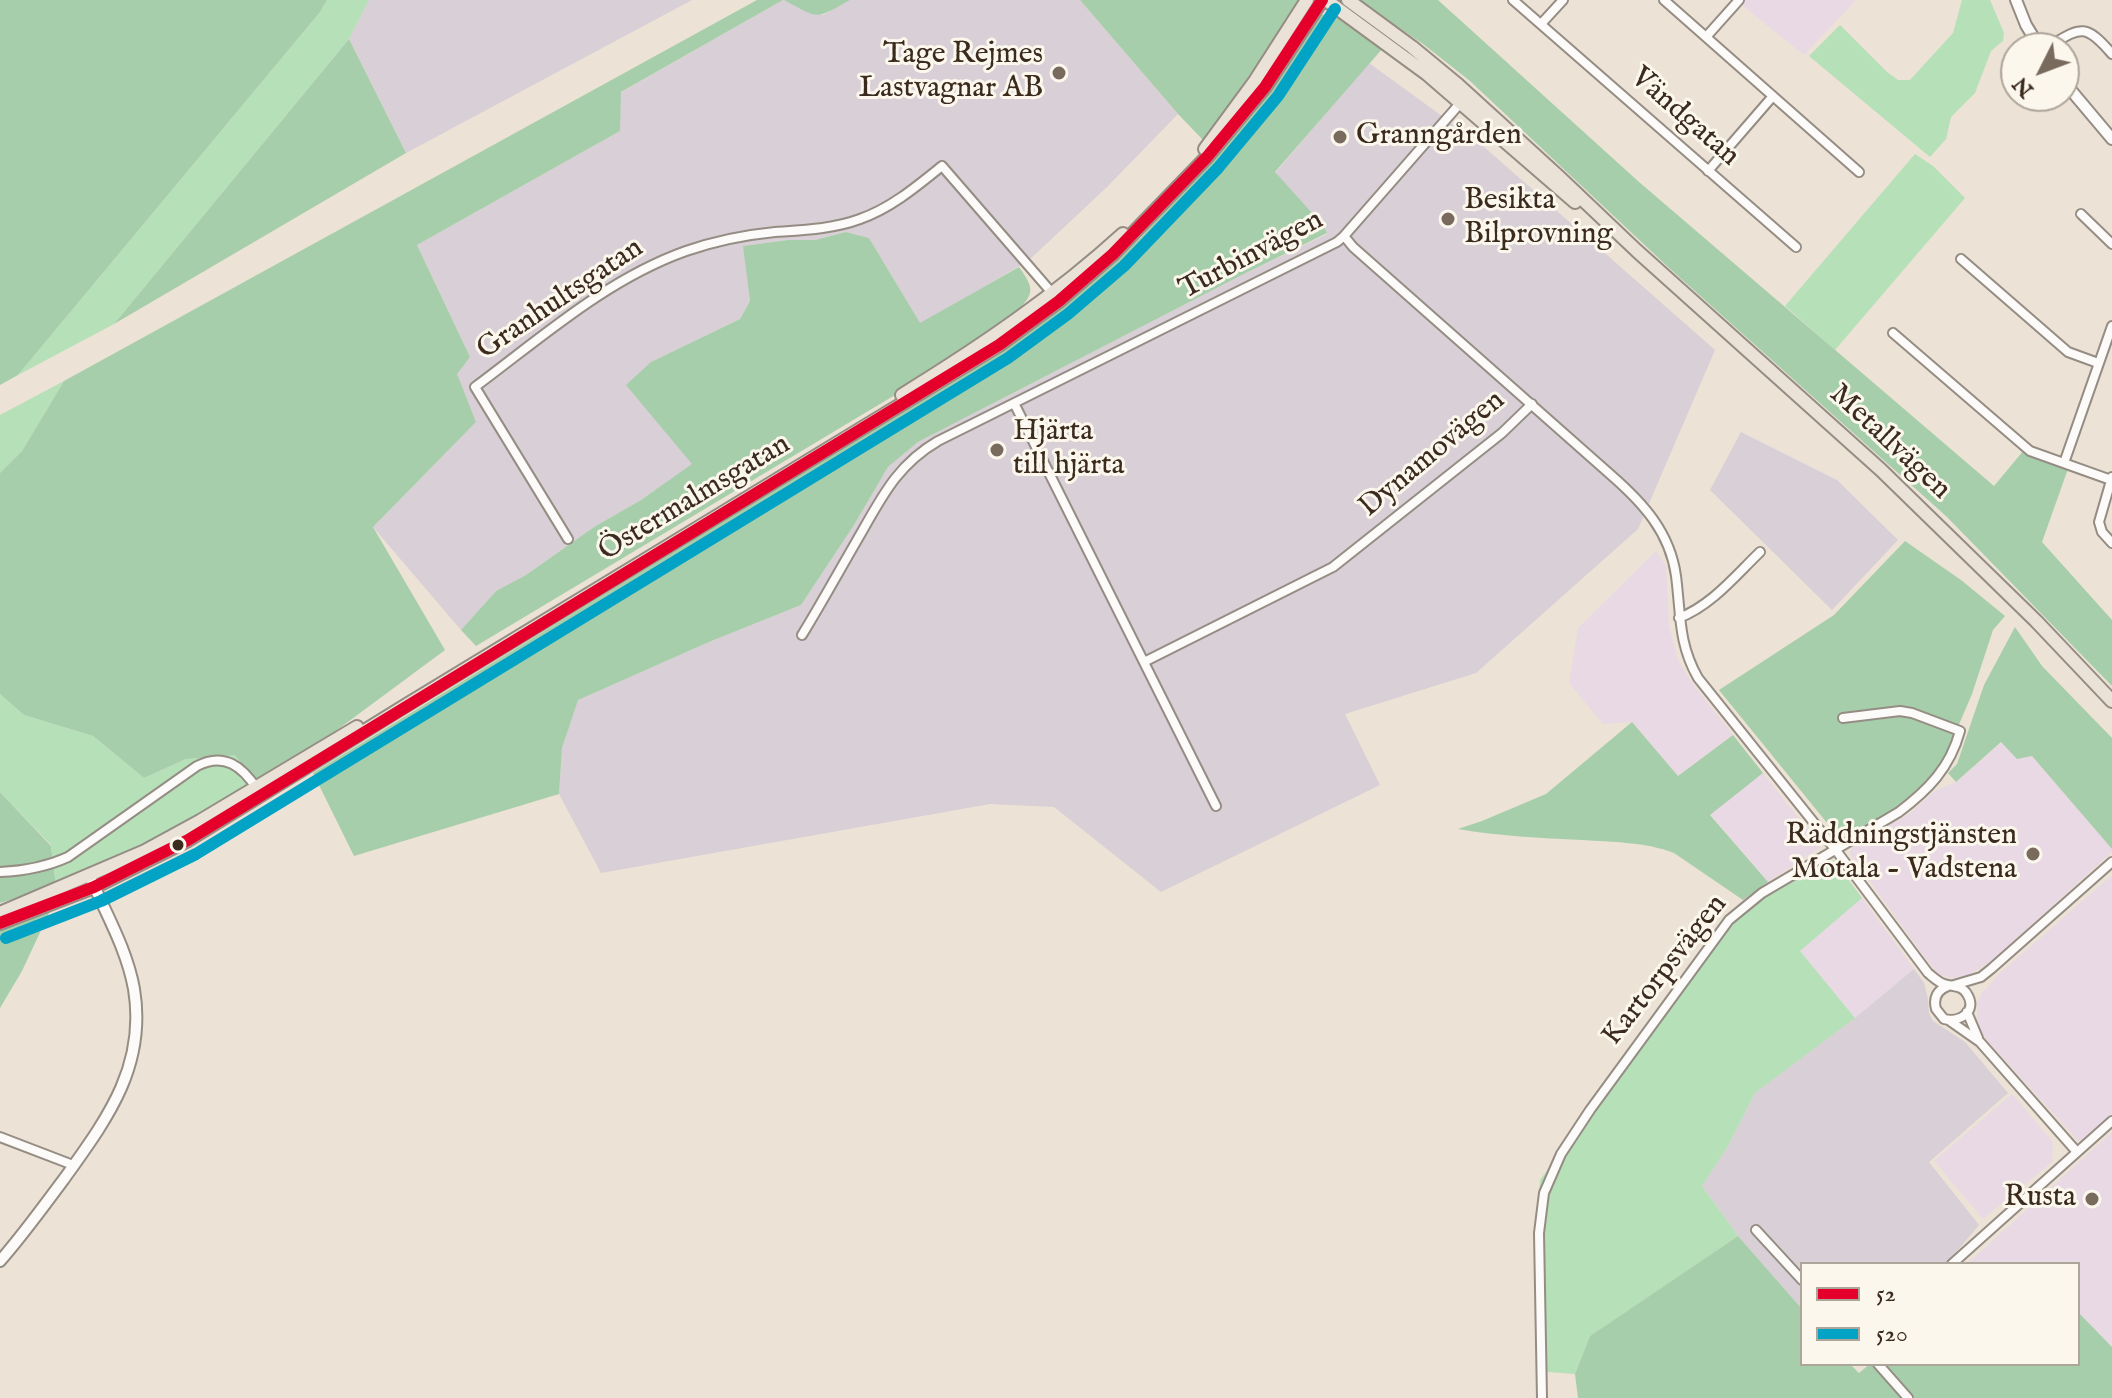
<!DOCTYPE html>
<meta charset="utf-8">
<style>
body{margin:0}
#map{position:relative;width:2112px;height:1398px;overflow:hidden;background:#ece2d5;font-family:"IM FELL English",serif}
canvas{display:block}
.legend{position:absolute;left:1800px;top:1262px;width:280px;height:104px;box-sizing:border-box;background:#fbf7ec;border:2px solid #aea59a;margin:0;padding:10px 14px;list-style:none;font-size:24px;color:#3b2a1e}
.legend li{display:flex;align-items:center;gap:16px;height:40px}
.legend b{width:40px;border:2px solid #aea59a}
.north{position:absolute;left:2000px;top:32px;width:80px;height:80px;box-sizing:border-box;background:#fbf7ec;border:2px solid #aea59a;border-radius:50%;rotate:228deg;font-size:22px;font-weight:700;line-height:32px;text-align:center;color:#3b2a1e}
.north::after{content:'';display:block;margin:auto;width:28px;height:36px;background:#796a5e;clip-path:polygon(50% 0,100% 100%,50% 72%,0 100%)}
</style>
<div id="map">
<canvas width="2112" height="1398"></canvas>
<ul class="legend">
<li><b style="height:10px;background:#e4002b"></b>52</li>
<li><b style="height:10px;background:#03a3c5"></b>520</li>
</ul>
<div class="north">N</div>
</div>
<script>
const context = document.querySelector('canvas').getContext('2d');
context.lineJoin = 'round';
function fill(path, color) {
  context.fillStyle = color;
  context.fill(path, 'evenodd');
}
function trace(path, color, width, dash) {
  context.strokeStyle = color;
  context.lineWidth = width;
  context.lineCap = dash ? 'butt' : 'round';
  context.setLineDash(dash || []);
  context.stroke(path);
}
function label(font, color, halo, rows, align = 'center') {
  context.font = font + ' "IM FELL English",serif';
  context.lineWidth = 6;
  context.setLineDash([]);
  context.textBaseline = 'middle';
  context.strokeStyle = halo;
  context.fillStyle = color;
  for (const [text, x, y, turn = 0] of rows) {
    context.save();
    context.translate(x, y);
    context.rotate((+turn || 0) * Math.PI / 180);
    context.textAlign = isNaN(turn) ? turn : align;
    if (halo) context.strokeText(text, 0, 0);
    context.fillText(text, 0, 0);
    context.restore();
  }
}
const built = new Path2D(`
 M 1739,0 L 1853,0 L 1855,1 L 1804,55 L 1738,2 Z
 M 1656,551 L 1666,566 L 1669,626 L 1678,660 L 1692,683 L 1733,735 L 1678,776 L 1632,722 L 1603,724 L 1569,683 L 1578,628 Z
 M 2002,742 L 2032,756 L 2112,849 L 2112,852 L 1990,962 L 1968,975 L 1951,978 L 1944,976 L 1938,974 L 1918,948 L 1850,854 L 1853,846 L 1909,814 L 1935,791 L 1956,782 Z
 M 1763,773 L 1821,847 L 1768,882 L 1710,814 Z
 M 2112,875 L 2112,1113 L 2079,1142 L 1986,1039 L 1979,1029 L 1977,1022 L 1977,1003 L 1982,993 L 1998,975 Z
 M 1862,898 L 1914,969 L 1855,1018 L 1800,951 Z
 M 2012,1094 L 2053,1142 L 2052,1162 L 1983,1219 L 1934,1161 Z
 M 2112,1132 L 2112,1347 L 2078,1312 L 2078,1264 L 1967,1264 Z`);
const industrial = new Path2D(`
 M 369,0 L 692,0 L 406,153 L 349,39 Z
 M 783,0 L 823,15 L 850,0 L 1080,0 L 1178,114 L 1107,187 L 1028,261 L 920,324 L 869,238 L 846,232 L 815,240 L 788,240 L 744,246 L 750,301 L 740,319 L 651,362 L 693,464 L 641,500 L 594,527 L 526,575 L 496,591 L 461,630 L 373,527 L 476,422 L 456,374 L 470,357 L 417,245 L 620,131 L 620,93 Z
 M 1369,63 L 1483,146 L 1715,350 L 1638,529 L 1476,673 L 1345,714 L 1380,785 L 1161,892 L 1054,807 L 990,804 L 601,873 L 559,794 L 562,748 L 577,700 L 709,642 L 801,605 L 854,525 L 888,467 L 918,442 L 1238,277 L 1327,234 L 1323,225 L 1275,173 Z
 M 1741,432 L 1837,480 L 1898,540 L 1832,610 L 1710,490 Z
 M 1914,969 L 1924,983 L 1928,999 L 1929,1013 L 1933,1021 L 1965,1042 L 2008,1093 L 1929,1162 L 1979,1225 L 1946,1264 L 1802,1264 L 1802,1309 L 1738,1236 L 1702,1186 L 1728,1146 L 1755,1093 L 1855,1018 Z`);
const green = new Path2D(`
 M 327,0 L 369,0 L 349,39 L 114,324 L 18,375 L 320,12 Z
 M 1962,0 L 1990,0 L 2004,33 L 2003,41 L 1991,51 L 1975,93 L 1951,117 L 1946,139 L 1930,157 L 1809,56 L 1840,25 L 1887,72 L 1898,80 L 1910,80 L 1953,33 Z
 M 1915,154 L 1933,166 L 1965,198 L 1835,350 L 1785,306 Z
 M 64,381 L 22,451 L 0,473 L 0,415 Z
 M 0,694 L 24,715 L 93,736 L 144,778 L 186,759 L 235,754 L 255,783 L 194,819 L 56,886 L 51,845 L 0,792 Z
 M 1834,860 L 1862,898 L 1800,951 L 1855,1018 L 1755,1093 L 1728,1146 L 1702,1186 L 1738,1236 L 1590,1336 L 1575,1374 L 1536,1371 L 1535,1273 L 1540,1180 L 1742,905 L 1804,866 Z`);
const forest = new Path2D(`
 M 0,0 L 327,0 L 320,12 L 18,375 L 0,385 Z
 M 757,0 L 783,0 L 621,92 L 620,131 L 417,245 L 470,357 L 457,374 L 476,422 L 373,527 L 445,650 L 306,753 L 255,783 L 235,755 L 186,759 L 144,778 L 93,736 L 24,715 L 0,694 L 0,473 L 22,451 L 64,381 Z
 M 784,0 L 850,0 C 815,20 819,19 784,0 Z
 M 1080,0 L 1299,0 L 1280,31 L 1204,141 L 1178,114 Z
 M 1361,0 L 1438,0 L 1639,182 L 1994,486 L 2024,450 L 2069,466 L 2042,542 L 2112,620 L 2112,686 L 1947,517 L 1668,267 L 1470,81 L 1423,44 L 1361,2 Z
 M 1322,15 C 1345,13 1366,34 1383,48 L 1275,172 L 1323,225 L 1327,233 L 1238,277 L 918,442 L 888,467 L 854,525 L 801,605 L 709,642 L 578,700 L 562,748 L 559,794 L 354,856 L 313,773 L 966,372 L 1058,309 L 1140,238 L 1212,161 L 1244,123 L 1273,85 L 1315,20 Z
 M 349,39 L 406,153 L 114,324 Z
 M 846,232 L 869,238 L 920,323 L 1019,267 C 1034,288 1035,293 1017,311 L 895,395 L 476,646 L 461,630 L 496,591 L 526,575 L 594,527 L 641,500 L 692,464 L 626,385 L 651,362 L 740,319 L 750,301 L 743,246 L 788,240 L 815,240 Z
 M 1905,541 L 1961,580 L 2005,616 L 1993,630 L 1972,694 L 1939,771 L 1900,806 L 1849,834 L 1836,834 L 1719,690 L 1834,615 Z
 M 2015,627 L 2042,666 L 2112,738 L 2112,849 L 2032,756 L 2017,759 L 2001,742 L 1956,782 L 1948,773 L 1957,764 L 1984,685 Z
 M 1632,722 L 1678,776 L 1733,735 L 1763,773 L 1710,815 L 1768,882 L 1743,900 L 1674,853 C 1646,842 1612,842 1582,840 C 1540,838 1499,836 1458,829 L 1482,821 L 1546,794 Z
 M 0,792 L 51,846 L 56,886 L 0,903 Z
 M 50,911 L 22,971 L 0,1008 L 0,928 Z
 M 1738,1236 L 1802,1309 L 1802,1364 L 1850,1364 L 1859,1373 L 1870,1364 L 2078,1364 L 2078,1312 L 2112,1347 L 2112,1398 L 1578,1398 L 1575,1374 L 1590,1336 Z`);
const minor = new Path2D(`
 M 1513,0 L 1796,247
 M 1664,0 L 1859,172
 M 1541,24 L 1563,0
 M 1706,37 L 1739,0
 M 2046,48 C 2080,28 2084,21 2112,54
 M 1708,171 L 1773,96
 M 2081,214 L 2112,244
 M 1344,236 L 1353,247 L 1611,475 C 1643,503 1670,532 1676,576 C 1681,614 1678,643 1698,678 L 1835,849 L 1928,973 C 1933,977 1938,982 1944,984 C 1953,987 1962,985 1967,994 C 1978,1011 1960,1023 1944,1019 L 1936,1009 C 1933,998 1937,990 1948,986
 M 1961,259 L 2068,352 L 2098,363
 M 1893,333 L 2030,451 L 2111,480
 M 1014,403 L 1216,806
 M 2064,463 L 2112,326
 M 2112,477 L 2099,522 L 2102,532 L 2112,543
 M 568,539 L 475,387 C 541,338 607,279 686,251 C 715,241 744,235 775,232 C 804,230 833,229 860,219 C 891,208 916,187 942,166 L 1053,294
 M 1679,618 C 1712,605 1735,576 1760,552
 M 802,635 C 821,604 838,573 856,542 C 880,501 895,466 938,441 L 1337,242 L 1344,236 L 1463,100
 M 1144,662 L 1333,567 L 1502,433 L 1532,404
 M 0,872 C 24,871 46,867 68,857 L 197,766 C 224,752 242,766 257,789
 M 1954,985 L 1981,977 L 1991,969 L 2112,862
 M 1967,1012 L 1978,1038
 M 1950,1021 L 1980,1042 L 2077,1152
 M 0,1137 L 73,1165
 M 1756,1230 L 1802,1280
 M 1952,1264 L 2112,1121
 M 1878,1364 L 1908,1398
 M 1542,1398 L 1539,1233 L 1544,1193 L 1561,1154 L 1590,1110 L 1729,920 L 1762,893 L 1899,812 C 1928,790 1950,768 1960,731 L 1912,713 L 1900,711 L 1843,718`);
const tertiary = new Path2D(`
 M 2016,0 L 2026,25 L 2040,48
 M 2064,82 L 2112,139
 M 0,1261 C 23,1235 43,1207 64,1179 C 106,1120 147,1067 134,989 C 127,950 107,916 92,881`);
const primary = new Path2D(`
 M 1326,0 L 1427,74 L 1575,202
 M 1348,0 L 1412,47 L 1458,85 L 1559,177 L 1637,251 L 1881,470 L 2036,621 L 2112,701
 M 1205,149 L 1255,81 L 1307,0
 M 902,395 C 980,347 1055,296 1123,234
 M 0,913 L 145,851 L 200,821 L 357,727
 M 0,923 L 94,887 L 188,840 L 408,704 L 999,345 L 1059,301 L 1113,254 L 1207,157 L 1265,87 L 1322,0`);
const bus1 = new Path2D(`
 M 0,923 L 94,887 L 188,840 L 999,345 L 1059,301 L 1113,254 L 1207,157 L 1265,87 L 1322,0`);
const bus2 = new Path2D(`
 M 6,938 L 101,901 L 196,854 L 1008,358 L 1068,314 L 1124,266 L 1218,168 L 1278,96 L 1335,9`);
const markers = [
 [1059,73,8,"#796a5e"],
 [1340,137,8,"#796a5e"],
 [1448,219,8,"#796a5e"],
 [997,450,8,"#796a5e"],
 [178,845,7,"#3b2a1e"],
 [2033,854,8,"#796a5e"],
 [2092,1199,8,"#796a5e"]
];
const poiNames = [
 ["Tage Rejmes",1043,56],
 ["Lastvagnar AB",1043,90],
 ["Granngården",1356,137,"left"],
 ["Besikta",1464,202,"left"],
 ["Bilprovning",1464,236,"left"],
 ["Hjärta",1013,433,"left"],
 ["till hjärta",1013,467,"left"],
 ["Räddningstjänsten",2017,837],
 ["Motala - Vadstena",2017,871],
 ["Rusta",2076,1199]
];
const streetNames = [
 ["Vändgatan",1684,118,41],
 ["Turbinvägen",1252,256,-28],
 ["Granhultsgatan",561,300,-34],
 ["Metallvägen",1889,443,43],
 ["Dynamovägen",1433,455,-40],
 ["Östermalmsgatan",695,499,-31],
 ["Kartorpsvägen",1666,971,-52]
];
fill(built, '#e9d9e4');
fill(industrial, '#d8cfd7');
fill(green, '#b5e0b8');
fill(forest, '#a7ceaa');
trace(minor, '#958d84', 12);
trace(tertiary, '#958d84', 14);
trace(primary, '#958d84', 16);
trace(minor, '#fcfbf9', 8);
trace(tertiary, '#fcfbf9', 10);
trace(primary, '#ebe2d7', 12);
trace(bus1, '#e4002b', 12);
trace(bus2, '#03a3c5', 12);
for (const [x, y, r, color] of markers) {
  const dot = new Path2D();
  dot.arc(x, y, r, 0, 2 * Math.PI);
  context.fillStyle = color;
  context.fill(dot);
  trace(dot, '#fbf7ec', 3);
}
label('30px', '#3b2a1e', '#fbf7ec', poiNames, 'right');
label('30px', '#3b2a1e', '#fbf7ec', streetNames);
</script>
